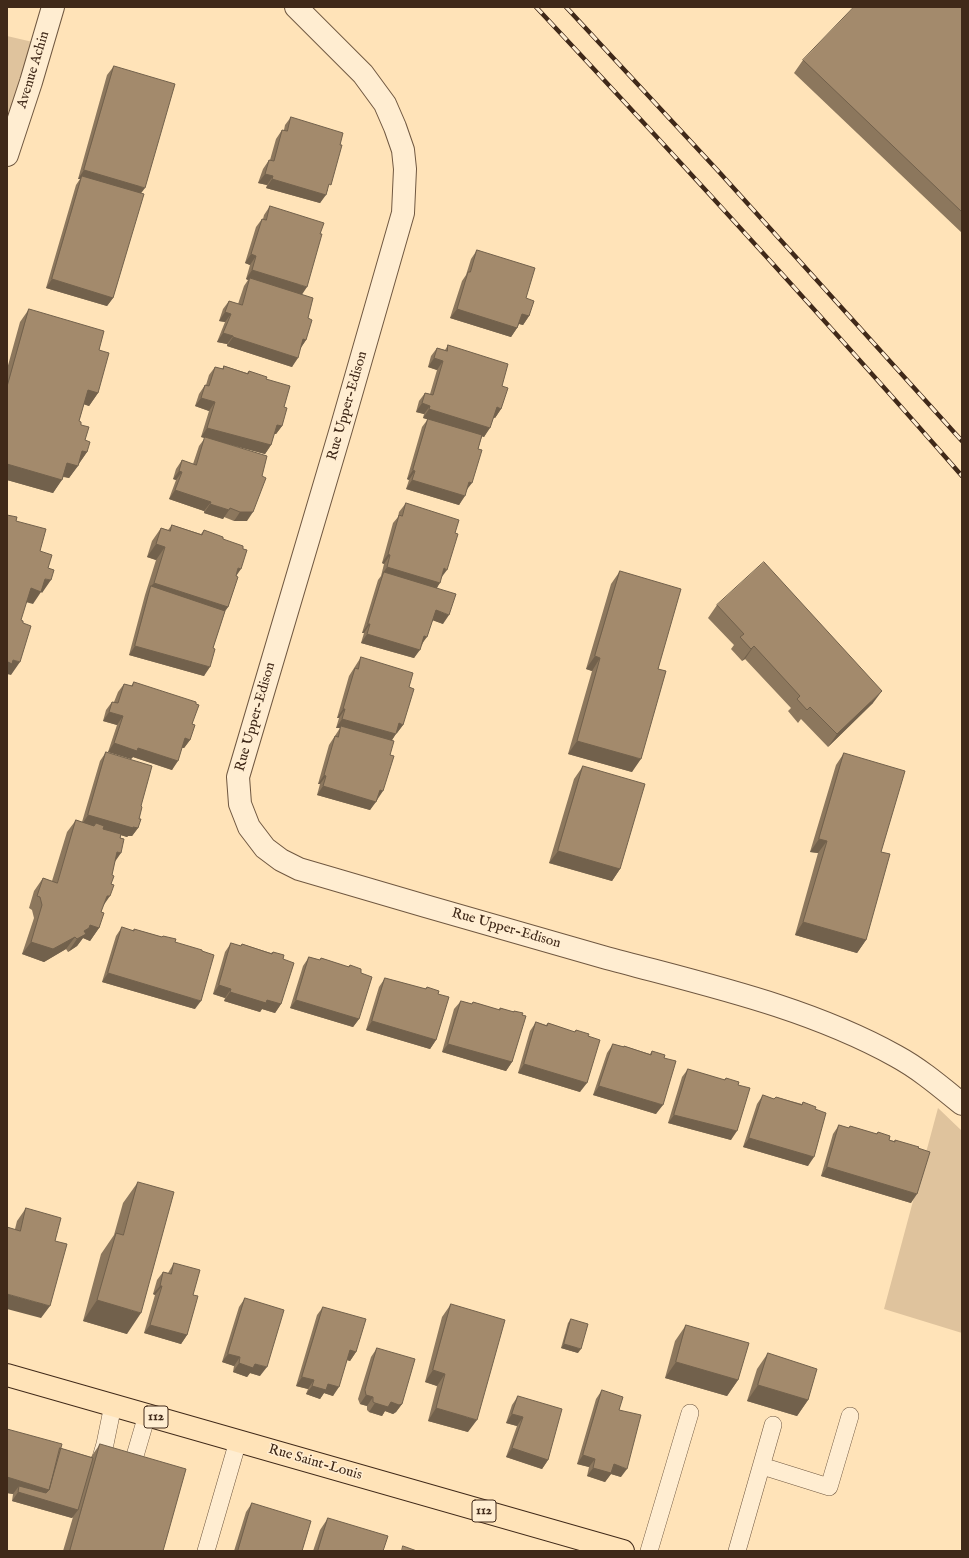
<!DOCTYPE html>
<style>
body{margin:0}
#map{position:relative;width:969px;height:1558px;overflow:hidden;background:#ffe3b8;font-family:"IM FELL English",serif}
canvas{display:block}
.frame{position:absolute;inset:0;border:8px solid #402919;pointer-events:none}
</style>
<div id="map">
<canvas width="969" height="1558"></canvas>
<div class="frame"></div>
</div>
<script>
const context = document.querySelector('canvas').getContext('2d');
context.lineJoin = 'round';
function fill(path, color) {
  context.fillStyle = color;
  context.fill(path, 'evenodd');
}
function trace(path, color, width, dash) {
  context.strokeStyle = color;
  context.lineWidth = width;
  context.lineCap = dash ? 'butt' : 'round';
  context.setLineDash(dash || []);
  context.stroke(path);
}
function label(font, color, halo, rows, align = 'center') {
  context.font = font + ' "IM FELL English",serif';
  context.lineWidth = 3;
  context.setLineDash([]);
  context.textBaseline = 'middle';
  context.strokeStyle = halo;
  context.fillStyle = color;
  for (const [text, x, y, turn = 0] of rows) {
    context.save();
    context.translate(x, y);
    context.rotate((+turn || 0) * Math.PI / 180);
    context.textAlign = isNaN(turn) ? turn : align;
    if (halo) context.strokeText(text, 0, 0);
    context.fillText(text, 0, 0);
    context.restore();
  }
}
const green = new Path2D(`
 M 7,36 L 37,43 L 7,127 Z
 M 938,1108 L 962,1131 L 962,1333 L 884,1309 Z`);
const lane = new Path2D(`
 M 100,1461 L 105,1444 L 113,1405
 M 132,1466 L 147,1415
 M 762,1466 L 829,1487 L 850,1416
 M 206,1551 L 238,1441
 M 649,1551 L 690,1413
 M 737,1551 L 773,1425`);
const street = new Path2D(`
 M 296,7 L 363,74 L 385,104 L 395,127 L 403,150 L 405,169 L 403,213 L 341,429 L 238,777 L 240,804 L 249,827 L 265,848 L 281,860 L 299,869 C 400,899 502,928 603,957 C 702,984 806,1006 896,1056 C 920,1069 941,1087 962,1104
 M 7,155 L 31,82 L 53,7`);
const primary = new Path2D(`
 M 7,1375 L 623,1551`);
const rail = new Path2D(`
 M 536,7 C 680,161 823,317 962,476
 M 566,7 L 720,173 L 962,441`);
const wall = new Path2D(`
 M 962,7 L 962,233 L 794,73 L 803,60 Z
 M 114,66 L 141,193 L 113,298 L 107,306 L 46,288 L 76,185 L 80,179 L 78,179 L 107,75 Z
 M 291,117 L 328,190 L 320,203 L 266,188 L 267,185 L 258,183 L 263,169 L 269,160 L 270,160 L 276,139 L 282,130 L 284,130 L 285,125 Z
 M 270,206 L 302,294 L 308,318 L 306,340 L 300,349 L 292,367 L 227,346 L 227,344 L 217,342 L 225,322 L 219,321 L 223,309 L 229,301 L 238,304 L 244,286 L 248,280 L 246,279 L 250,265 L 245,263 L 256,227 L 262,219 L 263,219 L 264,215 Z
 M 477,250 L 526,298 L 529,316 L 523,325 L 519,324 L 517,328 L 511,337 L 450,318 L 462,281 L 466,275 L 471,259 Z
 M 29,309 L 99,350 L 98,393 L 89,406 L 84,404 L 79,421 L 85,440 L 87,452 L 69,478 L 63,477 L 53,493 L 7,480 L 7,369 L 20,322 Z
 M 448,345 L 502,386 L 501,409 L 495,418 L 494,417 L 484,437 L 482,436 L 478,449 L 467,490 L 459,505 L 406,489 L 409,480 L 407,479 L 422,427 L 428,419 L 423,418 L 424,414 L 416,412 L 419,401 L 425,393 L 430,394 L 437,370 L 428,367 L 431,356 L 437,348 L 445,350 Z
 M 224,366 L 247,373 L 249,371 L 266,379 L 284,407 L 282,426 L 276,434 L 274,434 L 271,445 L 265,454 L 221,442 L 247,521 L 234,521 L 224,517 L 223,519 L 204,513 L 204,511 L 169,499 L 176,480 L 173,479 L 176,469 L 182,460 L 193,464 L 199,446 L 205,438 L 201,437 L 209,411 L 195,406 L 199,394 L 205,385 L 206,385 L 209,375 L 215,367 L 222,369 Z
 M 406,503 L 441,578 L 437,588 L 443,624 L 433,620 L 422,645 L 414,658 L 361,643 L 364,633 L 362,633 L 378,580 L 381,576 L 384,564 L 382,563 L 393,523 L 398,517 L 399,512 Z
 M 172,525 L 201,534 L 204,530 L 223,539 L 236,576 L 228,607 L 225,611 L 213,648 L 204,676 L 129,655 L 145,595 L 156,560 L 147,557 L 152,541 L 161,528 L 168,530 Z
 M 620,571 L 658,669 L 632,772 L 568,754 L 592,671 L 586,669 L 611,584 Z
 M 717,605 L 873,703 L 828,747 L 801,719 L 798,723 L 788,711 L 791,708 L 745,659 L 742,661 L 731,649 L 734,645 L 708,618 Z
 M 361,657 L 409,687 L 403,725 L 397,733 L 396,733 L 392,740 L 377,800 L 377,799 L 370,810 L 317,795 L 320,784 L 318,784 L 329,745 L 340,728 L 336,728 L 339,718 L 337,718 L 349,676 Z
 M 134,682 L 192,724 L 190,740 L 184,748 L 182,748 L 172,770 L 133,757 L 131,759 L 108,752 L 117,725 L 103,721 L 106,710 L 112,702 L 114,702 L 118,692 L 124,684 L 131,686 Z
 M 106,752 L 141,806 L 138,828 L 132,836 L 128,836 L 127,837 L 121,835 L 115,861 L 101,912 L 99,928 L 90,941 L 83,938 L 77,946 L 68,952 L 66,949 L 44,962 L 22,954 L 34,918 L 32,910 L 29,908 L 34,891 L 43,878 L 52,881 L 67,832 L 76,820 L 82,822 L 100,761 Z
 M 844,753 L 866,940 L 857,953 L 795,935 L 818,853 L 810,852 L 836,765 Z
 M 583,766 L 620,869 L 612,881 L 549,863 L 574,779 Z
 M 122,927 L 133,931 L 134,929 L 162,937 L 163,936 L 175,942 L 195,1009 L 102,982 L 116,936 Z
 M 231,943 L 241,946 L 242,944 L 271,953 L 273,952 L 283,959 L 281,1004 L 275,1013 L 262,1009 L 260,1012 L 224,1001 L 225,998 L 213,994 L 225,952 Z
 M 309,957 L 320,960 L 321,958 L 348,967 L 350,965 L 361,973 L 359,1019 L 353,1027 L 290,1008 L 303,966 Z
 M 385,978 L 425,989 L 427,987 L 438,994 L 436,1040 L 430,1049 L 366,1030 L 379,987 Z
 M 461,1001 L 472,1004 L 473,1002 L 499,1010 L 500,1008 L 513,1012 L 514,1011 L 522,1015 L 512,1062 L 506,1071 L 442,1052 L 454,1009 Z
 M 536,1022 L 546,1025 L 548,1023 L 574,1032 L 576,1030 L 588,1036 L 580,1092 L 518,1073 L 530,1031 Z
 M 613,1044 L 623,1047 L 624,1046 L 650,1054 L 652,1051 L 664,1058 L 656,1114 L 593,1095 L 607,1053 Z
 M 688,1069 L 724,1080 L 726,1078 L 738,1085 L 731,1140 L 668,1123 L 682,1077 Z
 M 763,1095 L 774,1099 L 776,1097 L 802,1104 L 803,1102 L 815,1109 L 808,1166 L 743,1147 L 757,1104 Z
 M 839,1125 L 849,1128 L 850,1126 L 876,1134 L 878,1132 L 889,1140 L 894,1141 L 895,1140 L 918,1148 L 911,1203 L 821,1176 L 833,1134 Z
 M 138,1182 L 127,1334 L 83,1321 L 101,1254 L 114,1235 L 123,1203 Z
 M 26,1208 L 55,1241 L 41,1318 L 15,1229 L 17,1221 Z
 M 174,1263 L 193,1295 L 187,1335 L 181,1344 L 144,1333 L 155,1295 L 153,1294 L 157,1280 L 163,1272 L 168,1273 Z
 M 245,1298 L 260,1376 L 250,1373 L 247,1377 L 233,1372 L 234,1366 L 222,1362 L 239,1307 Z
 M 451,1304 L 468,1432 L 428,1421 L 437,1386 L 425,1382 L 442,1317 Z
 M 323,1307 L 356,1352 L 350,1361 L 347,1360 L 333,1396 L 324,1393 L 320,1399 L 306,1394 L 308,1389 L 296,1386 L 317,1315 Z
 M 571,1319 L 578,1353 L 561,1348 L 568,1323 Z
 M 686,1325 L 738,1380 L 727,1396 L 665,1378 L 675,1341 Z
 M 377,1348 L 402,1404 L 396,1412 L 393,1414 L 385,1411 L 382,1416 L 369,1412 L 367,1410 L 367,1406 L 360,1404 L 358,1399 L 371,1357 Z
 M 768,1353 L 808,1400 L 797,1416 L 747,1401 L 757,1369 Z
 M 602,1390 L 619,1410 L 621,1477 L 611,1474 L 605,1482 L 587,1476 L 589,1467 L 577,1464 L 596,1399 Z
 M 518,1396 L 548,1460 L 542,1469 L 506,1457 L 517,1426 L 506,1423 L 512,1405 Z
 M 7,1429 L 60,1448 L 91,1457 L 100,1444 L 163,1551 L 63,1551 L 73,1517 L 72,1518 L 12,1501 L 13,1494 L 7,1493 Z
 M 252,1503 L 302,1551 L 234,1551 L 246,1512 Z
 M 328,1518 L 383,1551 L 313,1551 L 320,1530 Z`);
const shadedWall = new Path2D(`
 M 84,170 L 145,188 L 139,196 L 82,176 L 80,179 L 78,179 Z
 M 265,174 L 273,176 L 267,185 L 258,183 Z
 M 272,179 L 326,195 L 320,203 L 266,188 Z
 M 251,254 L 256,256 L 250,265 L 245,263 Z
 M 252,270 L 307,287 L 301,296 L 250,278 L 248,280 L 246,279 Z
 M 52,279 L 113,298 L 107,306 L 46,288 Z
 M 457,309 L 517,328 L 511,337 L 450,318 Z
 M 225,312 L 231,314 L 225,322 L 219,321 Z
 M 522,314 L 529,316 L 523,325 L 516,323 Z
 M 223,333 L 233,336 L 227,344 L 217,342 Z
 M 233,337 L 298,358 L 292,367 L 227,346 Z
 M 303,339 L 306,340 L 300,349 Z
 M 434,358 L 443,361 L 437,370 L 428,367 Z
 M 88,390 L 98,393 L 89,406 L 80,403 Z
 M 201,398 L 215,402 L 209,411 L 195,406 Z
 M 422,403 L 430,406 L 424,414 L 416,412 Z
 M 497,407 L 501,409 L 495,418 L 490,416 Z
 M 429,409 L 490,428 L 484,437 L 423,418 Z
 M 277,425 L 282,426 L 276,434 L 271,433 Z
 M 207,428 L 271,445 L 265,454 L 201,437 Z
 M 82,451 L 87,452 L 78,465 L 73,464 Z
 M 67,463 L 78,466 L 69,478 L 58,475 Z
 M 7,464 L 62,480 L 53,493 L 7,480 Z
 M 413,470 L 415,471 L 409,480 L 407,479 Z
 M 179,471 L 182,472 L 176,480 L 173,479 Z
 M 412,480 L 465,496 L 459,505 L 406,489 Z
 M 469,482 L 472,483 L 465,492 Z
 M 175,490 L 211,502 L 204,511 L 169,499 Z
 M 210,504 L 229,510 L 223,519 L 204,513 Z
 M 240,512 L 253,512 L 247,521 L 234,521 Z
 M 156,544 L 165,547 L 156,560 L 147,557 Z
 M 388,554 L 390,555 L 384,564 L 382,563 Z
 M 387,567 L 440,583 L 434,592 L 384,572 L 381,576 Z
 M 238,568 L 241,569 L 232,582 Z
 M 444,568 L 447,570 L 441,578 Z
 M 45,579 L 51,580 L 42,593 L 41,592 L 33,604 L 22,601 L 31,588 Z
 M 154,583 L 228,607 L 219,620 L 151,586 Z
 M 436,610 L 449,615 L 443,624 L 429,619 Z
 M 368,624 L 370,624 L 364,633 L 362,633 Z
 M 367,634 L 420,650 L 414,658 L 361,643 Z
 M 424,636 L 427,637 L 421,645 Z
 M 135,646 L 210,667 L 204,676 L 129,655 Z
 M 754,646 L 745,659 L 742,661 L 751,649 Z
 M 595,656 L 600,658 L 592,671 L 586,669 Z
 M 13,660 L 20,662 L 11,675 L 7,674 L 7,664 L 8,662 Z
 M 882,691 L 873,703 L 828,747 L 837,734 Z
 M 343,709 L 345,709 L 339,718 L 337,718 Z
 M 109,712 L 123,716 L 117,725 L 103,721 Z
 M 342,719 L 396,734 L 390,743 L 341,726 L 340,728 L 336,728 Z
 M 399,723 L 403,725 L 397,733 L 393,732 Z
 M 185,738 L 190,740 L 184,748 L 179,747 Z
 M 577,741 L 641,759 L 632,772 L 568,754 Z
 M 114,743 L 138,748 L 178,761 L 172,770 L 133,757 L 131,759 L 108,752 Z
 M 324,775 L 326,776 L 320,784 L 318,784 Z
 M 323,786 L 376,802 L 370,810 L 317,795 Z
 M 380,790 L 383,791 L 377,800 L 373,799 Z
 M 88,815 L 133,827 L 138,828 L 132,836 L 128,836 L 127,837 L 94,827 L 96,823 L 93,827 L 82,824 Z
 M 819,839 L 827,841 L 818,853 L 810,852 Z
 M 558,851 L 620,869 L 612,881 L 549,863 Z
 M 117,852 L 121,853 L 112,866 Z
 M 107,896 L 110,896 L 101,909 Z
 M 803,922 L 866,940 L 857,953 L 795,935 Z
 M 90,925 L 99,928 L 90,941 L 83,938 L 77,946 L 68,952 L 77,939 Z
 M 75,937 L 66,949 L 44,962 L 22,954 L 31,942 Z
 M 108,973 L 201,1001 L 195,1009 L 102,982 Z
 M 219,985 L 231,989 L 225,998 L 213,994 Z
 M 230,992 L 267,1000 L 281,1004 L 275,1013 L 262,1009 L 260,1012 L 224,1001 Z
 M 296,1000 L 359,1019 L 353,1027 L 290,1008 Z
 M 372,1021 L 436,1040 L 430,1049 L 366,1030 Z
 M 448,1044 L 512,1062 L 506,1071 L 442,1052 Z
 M 524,1064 L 587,1083 L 580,1092 L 518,1073 Z
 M 599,1086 L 663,1105 L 656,1114 L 593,1095 Z
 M 674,1115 L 737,1131 L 731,1140 L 668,1123 Z
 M 749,1138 L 814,1157 L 808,1166 L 743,1147 Z
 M 827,1167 L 917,1194 L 911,1203 L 821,1176 Z
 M 160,1286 L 162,1286 L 155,1295 L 153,1294 Z
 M 7,1294 L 50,1306 L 41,1318 L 7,1309 Z
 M 97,1300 L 141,1313 L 127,1334 L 83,1321 Z
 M 150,1325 L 187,1335 L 181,1344 L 144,1333 Z
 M 564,1344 L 581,1349 L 578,1353 L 561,1348 Z
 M 350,1350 L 356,1352 L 350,1361 L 344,1359 Z
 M 228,1354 L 240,1357 L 234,1366 L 222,1362 Z
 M 676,1362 L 738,1380 L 727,1396 L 665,1378 Z
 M 239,1363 L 255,1364 L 267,1367 L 260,1376 L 250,1373 L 247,1377 L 233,1372 Z
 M 433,1370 L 445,1374 L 437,1386 L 425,1382 Z
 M 302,1377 L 314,1380 L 308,1389 L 296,1386 Z
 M 328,1384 L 339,1387 L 333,1396 L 324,1393 L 320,1399 L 306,1394 L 312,1386 Z
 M 758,1385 L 808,1400 L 797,1416 L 747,1401 Z
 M 366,1395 L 373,1397 L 367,1406 L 360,1404 Z
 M 391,1402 L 402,1404 L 396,1412 L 393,1414 L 385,1411 L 382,1416 L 369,1412 L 375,1403 Z
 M 436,1408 L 477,1420 L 468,1432 L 428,1421 Z
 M 512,1414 L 523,1417 L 517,1426 L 506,1423 Z
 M 512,1448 L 548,1460 L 542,1469 L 506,1457 Z
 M 583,1455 L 595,1459 L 589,1467 L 577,1464 Z
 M 614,1464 L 627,1469 L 621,1477 L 611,1474 L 605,1482 L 587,1476 L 593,1468 Z
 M 7,1477 L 49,1490 L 78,1510 L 72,1518 L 12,1501 L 18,1492 L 19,1486 L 13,1494 L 7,1493 Z`);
const building = new Path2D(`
 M 854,7 L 962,7 L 962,212 L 803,60 Z
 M 114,66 L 175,84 L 145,188 L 84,170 Z
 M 291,117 L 343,133 L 340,145 L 342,145 L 331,185 L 329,184 L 326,195 L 272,179 L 273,176 L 265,174 L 269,160 L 274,161 L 282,130 L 287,131 Z
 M 82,176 L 144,194 L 113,298 L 52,279 Z
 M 270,206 L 324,223 L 320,234 L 322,234 L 307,287 L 252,270 L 256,256 L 251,254 L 262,219 L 266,220 Z
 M 477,250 L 535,268 L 526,298 L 534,301 L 529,316 L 522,314 L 517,328 L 457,309 L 468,272 L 470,272 Z
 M 250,278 L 313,298 L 308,318 L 312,320 L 306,340 L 303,339 L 298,358 L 233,337 L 233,336 L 223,333 L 231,314 L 225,312 L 229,301 L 242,305 Z
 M 29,309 L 104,331 L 99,350 L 109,353 L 98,393 L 88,390 L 79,421 L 81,422 L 81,425 L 89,427 L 85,440 L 90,442 L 87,452 L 82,451 L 78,466 L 67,463 L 62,480 L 7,464 L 7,387 Z
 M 448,345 L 508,364 L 502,386 L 508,388 L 501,409 L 497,407 L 490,428 L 429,409 L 430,406 L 422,403 L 425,393 L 433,395 L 443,361 L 434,358 L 437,348 L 447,351 Z
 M 224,366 L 248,374 L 249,371 L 267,377 L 266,379 L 290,386 L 284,407 L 287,408 L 282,426 L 277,425 L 271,445 L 207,428 L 215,402 L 201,398 L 205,385 L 209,386 L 215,367 L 223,369 Z
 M 428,419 L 482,435 L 478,449 L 482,450 L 472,483 L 469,482 L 465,496 L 412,480 L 415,471 L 413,470 Z
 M 205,437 L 267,456 L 262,476 L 266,478 L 253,512 L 240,512 L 230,508 L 229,510 L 210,504 L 211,502 L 175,490 L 182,472 L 179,471 L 182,460 L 196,465 Z
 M 406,503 L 459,520 L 455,533 L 458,534 L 447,570 L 444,568 L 440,583 L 387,567 L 390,555 L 388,554 L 399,515 L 402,516 Z
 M 7,515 L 17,517 L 16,521 L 46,529 L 40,551 L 52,555 L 48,568 L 54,570 L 51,580 L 45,579 L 41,592 L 31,588 L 21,620 L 23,621 L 23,623 L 31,626 L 20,662 L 13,660 L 12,664 L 8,662 L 7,667 Z
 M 172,525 L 202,535 L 204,530 L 223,537 L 223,539 L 243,546 L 243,549 L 247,550 L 241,569 L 238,568 L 236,576 L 238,577 L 228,607 L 154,583 L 165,547 L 156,544 L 161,528 L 170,531 Z
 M 764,562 L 882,691 L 837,734 L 810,707 L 807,710 L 797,699 L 800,696 L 754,646 L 751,649 L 740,637 L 744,634 L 717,605 Z
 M 620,571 L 681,589 L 658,669 L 666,671 L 641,759 L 577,741 L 600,658 L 595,656 Z
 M 384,572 L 456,594 L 449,615 L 436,610 L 427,637 L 424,636 L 420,650 L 367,634 L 370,624 L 368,624 Z
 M 151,586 L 225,611 L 213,648 L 215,649 L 210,667 L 135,646 Z
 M 361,657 L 413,673 L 409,687 L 414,689 L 403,725 L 399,723 L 396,734 L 342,719 L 345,709 L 343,709 L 355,668 L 358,669 Z
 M 134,682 L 196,702 L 196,704 L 199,705 L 192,724 L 195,725 L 190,740 L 185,738 L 178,761 L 138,748 L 137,751 L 114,743 L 123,716 L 109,712 L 112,702 L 118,703 L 124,684 L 132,686 Z
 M 341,726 L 394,741 L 390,755 L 394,756 L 383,791 L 380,790 L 376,802 L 323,786 L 326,776 L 324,775 L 335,736 L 338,737 Z
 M 106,752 L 152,766 L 141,806 L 142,807 L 139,819 L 141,819 L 138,828 L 133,827 L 133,828 L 88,815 Z
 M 844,753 L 905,771 L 881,852 L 890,854 L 866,940 L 803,922 L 827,841 L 819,839 Z
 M 583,766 L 645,784 L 620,869 L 558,851 Z
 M 76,820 L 94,826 L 96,823 L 104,826 L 103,829 L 121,834 L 120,838 L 124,839 L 121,853 L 117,852 L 112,875 L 114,876 L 111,884 L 114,885 L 110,896 L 107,896 L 101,912 L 104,913 L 99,928 L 90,925 L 89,928 L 84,931 L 86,934 L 77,939 L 75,937 L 53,949 L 31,942 L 42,905 L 40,897 L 37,896 L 43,878 L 57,883 Z
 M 122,927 L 134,931 L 134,929 L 162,937 L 163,936 L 176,939 L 175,942 L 202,950 L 202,951 L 214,955 L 201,1001 L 108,973 Z
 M 231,943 L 241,946 L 242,944 L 272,954 L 273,952 L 284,955 L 283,959 L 294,963 L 281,1004 L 267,1000 L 266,1003 L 230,992 L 231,989 L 219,985 Z
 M 309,957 L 320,960 L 321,958 L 349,967 L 350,965 L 361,969 L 361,973 L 372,977 L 359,1019 L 296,1000 Z
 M 385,978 L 426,989 L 427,987 L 439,991 L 438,994 L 449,997 L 436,1040 L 372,1021 Z
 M 461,1001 L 472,1004 L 473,1002 L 500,1010 L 500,1008 L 514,1012 L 514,1011 L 523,1013 L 522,1015 L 526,1016 L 512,1062 L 448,1044 Z
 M 536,1022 L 547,1026 L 548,1023 L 575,1032 L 576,1030 L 589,1034 L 588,1036 L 600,1040 L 587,1083 L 524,1064 Z
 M 613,1044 L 624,1047 L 624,1046 L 651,1055 L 652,1051 L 665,1055 L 664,1058 L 676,1061 L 663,1105 L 599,1086 Z
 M 688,1069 L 725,1080 L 726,1078 L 739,1082 L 738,1085 L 750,1088 L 737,1131 L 674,1115 Z
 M 763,1095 L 774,1099 L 776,1097 L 802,1105 L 803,1102 L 816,1107 L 815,1109 L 826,1113 L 814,1157 L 749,1138 Z
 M 839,1125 L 849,1128 L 850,1126 L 877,1134 L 878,1132 L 890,1136 L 889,1140 L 895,1142 L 895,1140 L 919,1147 L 918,1148 L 930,1152 L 917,1194 L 827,1167 Z
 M 138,1182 L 174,1192 L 141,1313 L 97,1300 L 116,1233 L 123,1235 Z
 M 26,1208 L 61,1218 L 55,1241 L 67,1244 L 50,1306 L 7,1294 L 7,1227 L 20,1231 Z
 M 174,1263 L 200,1270 L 193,1295 L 198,1296 L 187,1335 L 150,1325 L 162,1286 L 160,1286 L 163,1272 L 171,1274 Z
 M 245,1298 L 284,1310 L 267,1367 L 255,1364 L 253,1368 L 239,1363 L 240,1357 L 228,1354 Z
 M 451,1304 L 505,1320 L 477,1420 L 436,1408 L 445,1374 L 433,1370 Z
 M 323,1307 L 366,1319 L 356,1352 L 350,1350 L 339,1387 L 328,1384 L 326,1390 L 312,1386 L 314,1380 L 302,1377 Z
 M 571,1319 L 588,1324 L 581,1349 L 564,1344 Z
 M 686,1325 L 749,1343 L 738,1380 L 676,1362 Z
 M 377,1348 L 415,1359 L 402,1404 L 399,1405 L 391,1402 L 388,1407 L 375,1403 L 373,1402 L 373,1397 L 366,1395 L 365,1390 Z
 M 768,1353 L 817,1369 L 808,1400 L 758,1385 Z
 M 602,1390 L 623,1397 L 619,1410 L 641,1415 L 627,1469 L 614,1464 L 611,1473 L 593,1468 L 595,1459 L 583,1455 Z
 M 518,1396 L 562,1409 L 548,1460 L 512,1448 L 523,1417 L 512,1414 Z
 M 7,1429 L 62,1444 L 49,1490 L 7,1477 Z
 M 100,1444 L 186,1469 L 163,1551 L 70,1551 Z
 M 60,1448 L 93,1458 L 78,1510 L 18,1492 L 19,1486 L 46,1493 L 49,1490 Z
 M 252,1503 L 311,1521 L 302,1551 L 238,1551 Z
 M 328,1518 L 388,1536 L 383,1551 L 318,1551 Z
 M 403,1546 L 417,1551 L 402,1551 Z`);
const shields = [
 [156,1417,24],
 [484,1511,24]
];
const shieldNames = [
 ["112",156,1417],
 ["112",484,1511]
];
const streetNames = [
 ["Avenue Achin",34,70,-73],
 ["Rue Upper-Edison",348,406,-74],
 ["Rue Upper-Edison",256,717,-74],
 ["Rue Upper-Edison",506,929,16],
 ["Rue Saint-Louis",315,1463,16]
];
fill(green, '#dfc39d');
trace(lane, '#705841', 18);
trace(street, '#705841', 24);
trace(primary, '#402919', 24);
trace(lane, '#ffedd1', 17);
trace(street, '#ffedd1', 22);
trace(primary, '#ffe3b8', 22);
trace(rail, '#402919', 4.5);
trace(rail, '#ffedd1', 3, [9]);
fill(wall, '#8c775d');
fill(shadedWall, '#72614c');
fill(building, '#a38a6c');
trace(building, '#72614c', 1);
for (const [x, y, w] of shields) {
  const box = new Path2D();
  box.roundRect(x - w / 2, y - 11, w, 22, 3);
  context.fillStyle = '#ffedd1';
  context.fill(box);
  trace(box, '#402919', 1);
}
label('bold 13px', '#402919', null, shieldNames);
label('14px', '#402919', '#ffedd1', streetNames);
</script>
